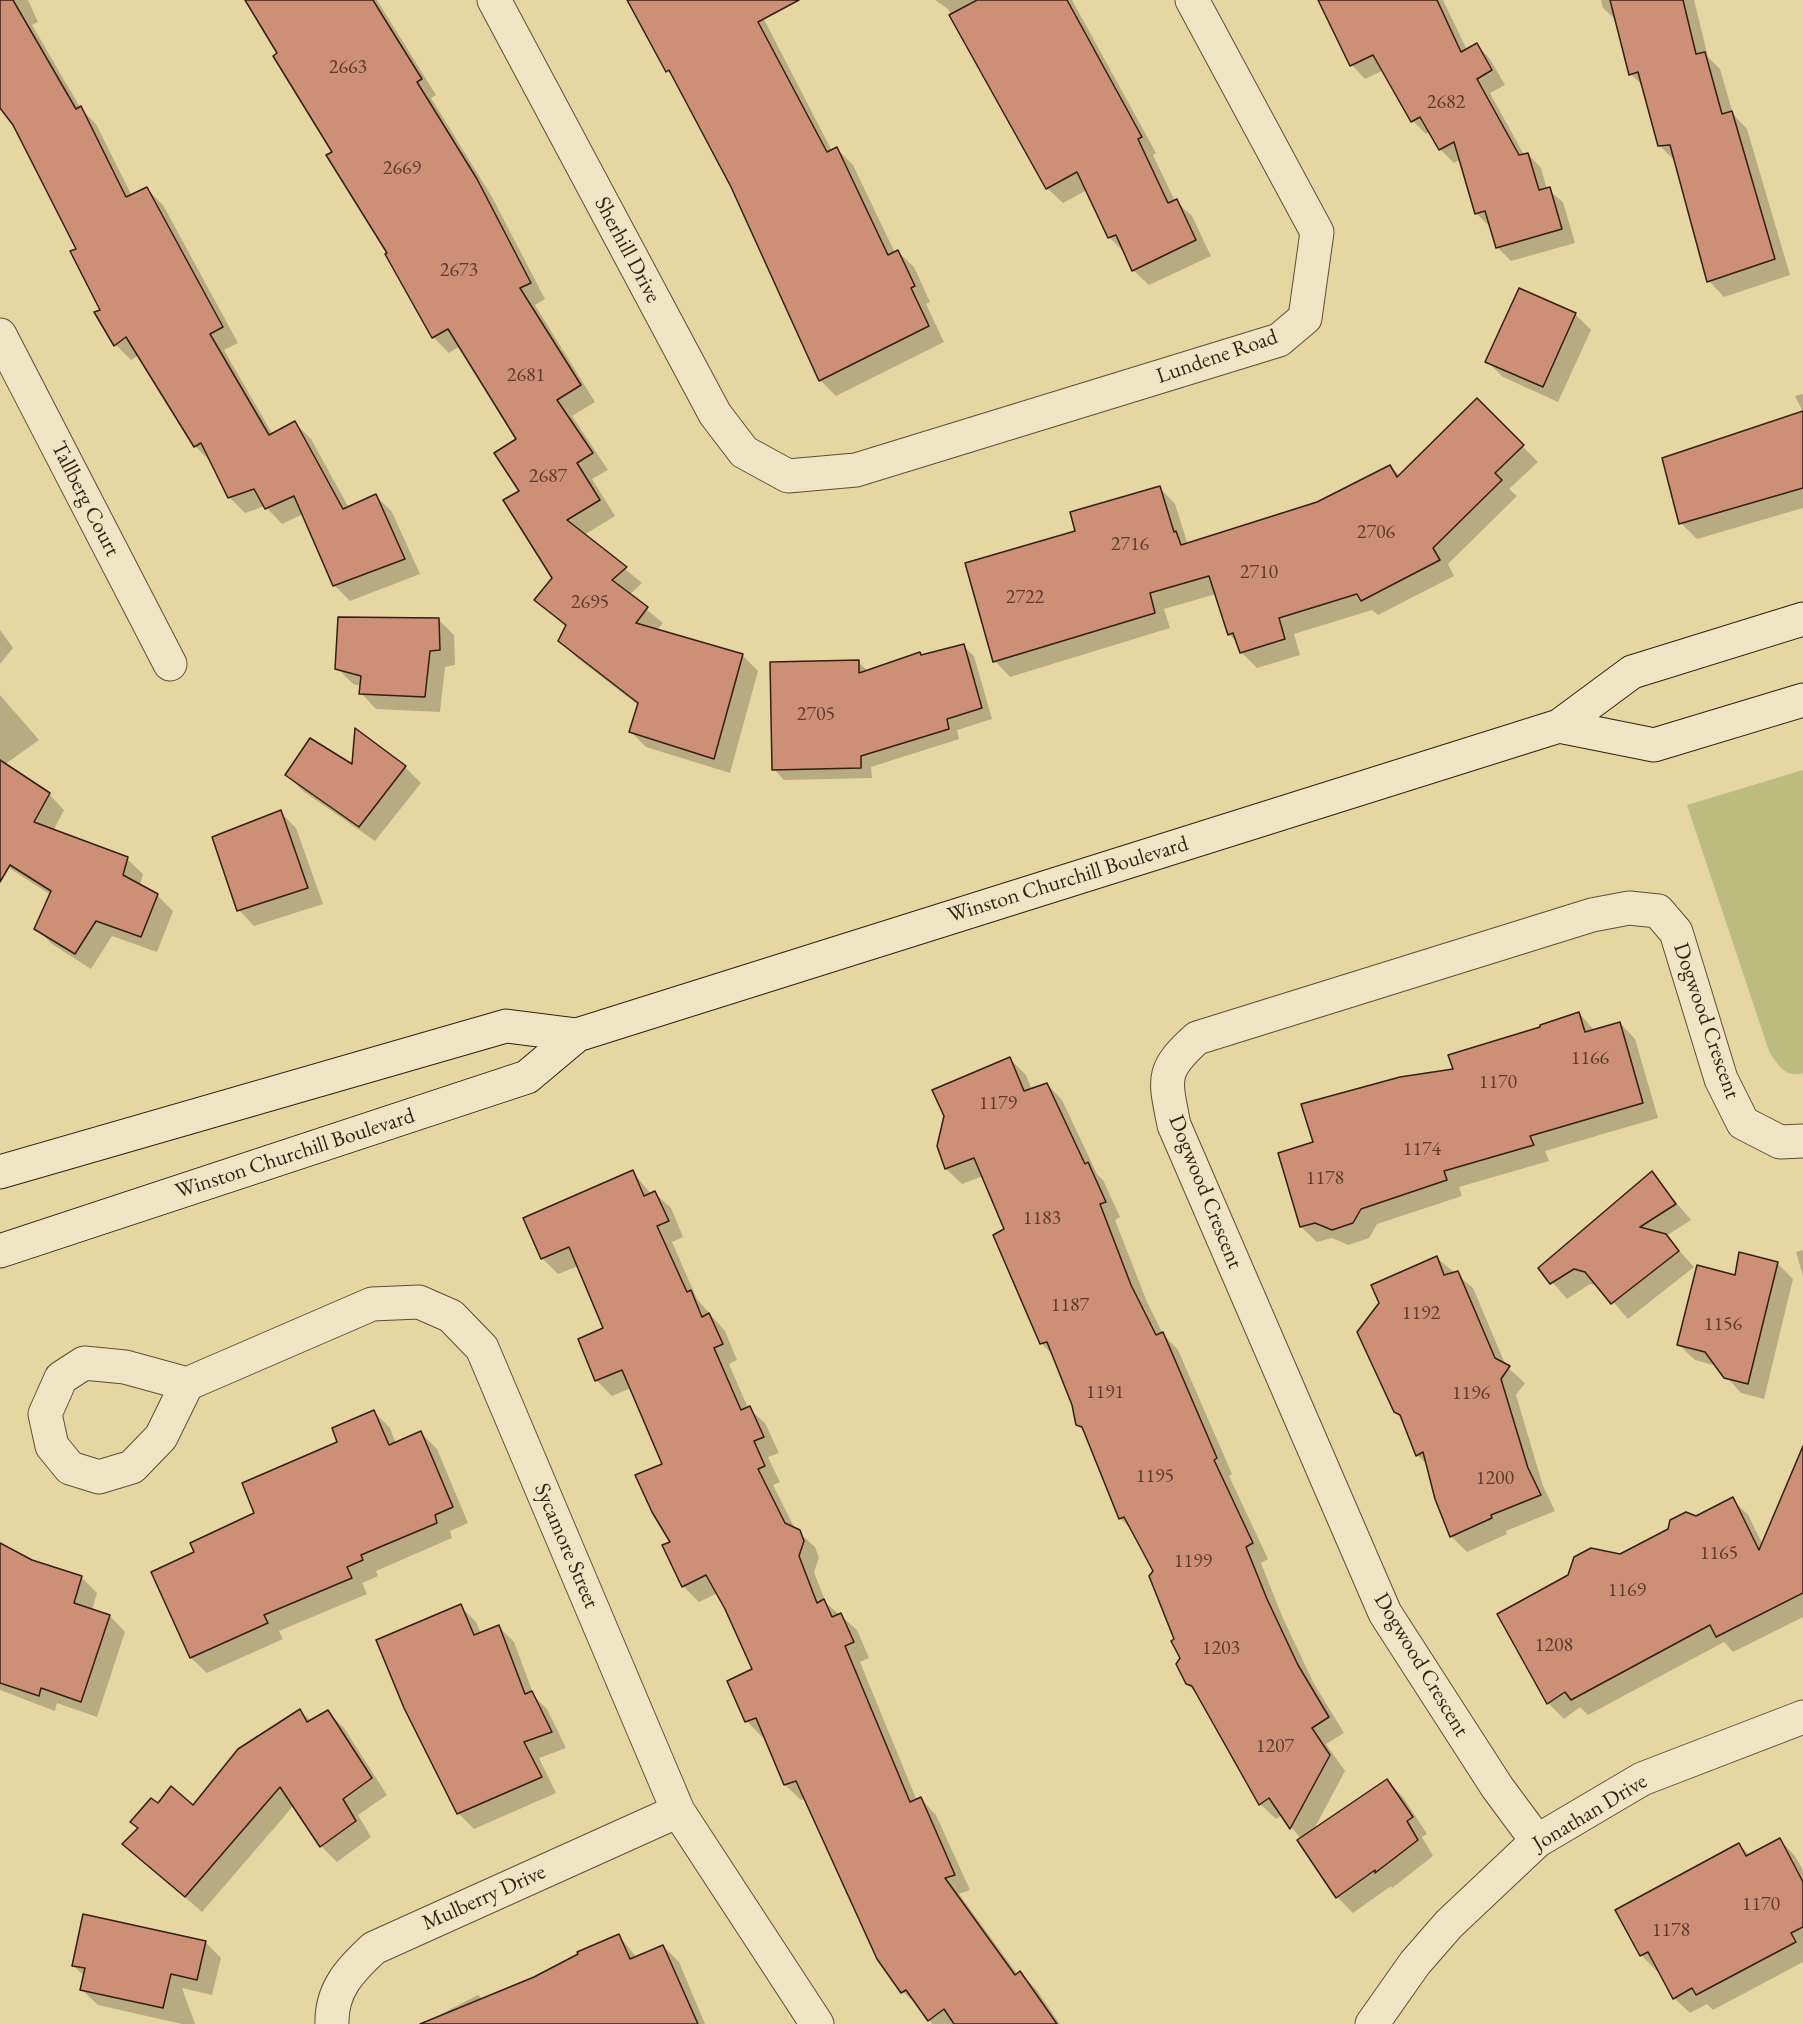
<!DOCTYPE html>
<style>
body{margin:0}
canvas{display:block;background:#e6d6a2}
</style>
<canvas width="1803" height="2024"></canvas>
<script>
const context = document.querySelector('canvas').getContext('2d');
context.lineJoin = 'round';
function fill(path, color) {
  context.fillStyle = color;
  context.fill(path, 'evenodd');
}
function trace(path, color, width, dash) {
  context.strokeStyle = color;
  context.lineWidth = width;
  context.lineCap = dash ? 'butt' : 'round';
  context.setLineDash(dash || []);
  context.stroke(path);
}
function label(font, color, halo, rows, align = 'center') {
  context.font = font + ' "EB Garamond",serif';
  context.lineWidth = 4.5;
  context.setLineDash([]);
  context.textBaseline = 'middle';
  context.strokeStyle = halo;
  context.fillStyle = color;
  for (const [text, x, y, turn = 0] of rows) {
    context.save();
    context.translate(x, y);
    context.rotate((+turn || 0) * Math.PI / 180);
    context.textAlign = isNaN(turn) ? turn : align;
    if (halo) context.strokeText(text, 0, 0);
    context.fillText(text, 0, 0);
    context.restore();
  }
}
const green = new Path2D(`
 M 1803,770 L 1803,1073 C 1786,1079 1777,1064 1769,1051 L 1687,805 Z`);
const shadow = new Path2D(`
 M 0,0 L 28,0 L 38,22 L 32,25 L 81,109 L 96,124 L 132,196 L 147,189 L 163,205 L 238,343 L 224,350 L 273,435 L 295,423 L 311,439 L 349,508 L 376,496 L 392,512 L 420,574 L 350,601 L 334,585 L 303,514 L 282,524 L 265,506 L 245,513 L 229,497 L 211,462 L 195,446 L 139,355 L 131,360 L 116,345 L 78,249 L 0,102 Z
 M 247,0 L 377,0 L 436,95 L 431,98 L 492,197 L 545,299 L 535,305 L 595,402 L 572,416 L 608,470 L 592,479 L 615,516 L 584,535 L 642,583 L 629,595 L 663,623 L 657,630 L 742,655 L 758,671 L 730,773 L 646,747 L 630,731 L 638,705 L 576,657 L 560,641 L 567,628 L 536,600 L 553,578 L 521,491 L 518,440 L 460,346 L 449,353 L 433,337 L 389,253 Z
 M 629,0 L 754,0 L 832,151 L 837,149 L 853,165 L 895,253 L 898,252 L 914,267 L 930,302 L 926,304 L 944,342 L 836,396 L 820,380 L 733,186 L 677,80 L 667,71 Z
 M 935,0 L 1072,0 L 1156,153 L 1153,155 L 1175,201 L 1192,216 L 1211,256 L 1149,285 L 1133,270 L 1126,254 L 1110,238 L 1087,190 L 1063,203 L 1047,188 L 948,9 Z
 M 1320,0 L 1443,0 L 1467,50 L 1477,45 L 1490,59 L 1505,85 L 1490,93 L 1524,155 L 1528,154 L 1541,168 L 1547,189 L 1563,202 L 1575,243 L 1511,261 L 1497,247 L 1490,227 L 1476,213 L 1461,159 L 1454,163 L 1440,149 L 1430,132 L 1426,134 L 1413,121 L 1384,70 L 1365,79 L 1352,65 Z
 M 1601,0 L 1694,0 L 1708,57 L 1720,69 L 1733,114 L 1747,129 L 1790,275 L 1724,297 L 1709,281 L 1676,162 L 1659,145 L 1643,86 L 1631,74 L 1617,21 L 1603,8 Z
 M 1575,314 L 1591,330 L 1558,402 L 1503,377 L 1487,361 Z
 M 1803,394 L 1803,508 L 1697,539 L 1681,523 L 1803,412 L 1795,396 Z
 M 1477,400 L 1538,462 L 1509,489 L 1517,496 L 1448,564 L 1454,576 L 1378,615 L 1372,610 L 1294,634 L 1300,655 L 1257,668 L 1241,652 L 1238,643 L 1229,634 L 1216,594 L 1164,609 L 1170,628 L 1010,677 L 995,661 L 1077,532 L 1160,488 L 1175,504 L 1188,545 L 1318,504 L 1390,466 L 1400,476 Z
 M 438,619 L 454,635 L 455,665 L 445,667 L 440,712 L 376,709 L 361,693 L 361,686 L 353,684 L 337,668 Z
 M 0,630 L 13,648 L 0,664 Z
 M 963,646 L 974,656 L 992,719 L 957,730 L 959,739 L 871,767 L 872,778 L 784,780 L 774,769 L 858,662 L 868,671 L 920,654 L 923,657 Z
 M 0,695 L 39,740 L 4,765 L 49,794 L 64,810 L 53,831 L 127,859 L 143,874 L 140,886 L 157,895 L 173,911 L 157,952 L 112,936 L 91,969 L 52,944 L 36,928 L 51,895 L 0,862 Z
 M 357,731 L 405,767 L 421,783 L 375,841 L 303,791 L 287,775 L 353,766 Z
 M 280,812 L 296,828 L 323,904 L 254,926 L 239,910 Z
 M 1579,1013 L 1595,1031 L 1620,1023 L 1635,1039 L 1658,1118 L 1545,1151 L 1549,1161 L 1459,1187 L 1462,1196 L 1377,1224 L 1369,1238 L 1348,1245 L 1332,1238 L 1317,1242 L 1301,1227 L 1315,1143 L 1455,1070 Z
 M 1010,1059 L 1026,1075 L 1032,1090 L 1047,1084 L 1062,1100 L 1097,1174 L 1103,1180 L 1120,1217 L 1115,1220 L 1147,1302 L 1163,1334 L 1178,1350 L 1232,1474 L 1229,1476 L 1268,1559 L 1261,1563 L 1282,1616 L 1313,1682 L 1344,1733 L 1326,1744 L 1345,1771 L 1313,1831 L 1387,1781 L 1403,1797 L 1427,1834 L 1422,1837 L 1433,1856 L 1392,1888 L 1391,1886 L 1353,1913 L 1337,1897 L 1301,1839 L 1282,1815 L 1276,1819 L 1260,1804 L 1198,1695 L 1187,1684 L 1154,1571 L 1133,1531 L 1120,1518 L 1085,1432 L 1077,1424 L 1073,1405 L 1054,1356 L 1041,1343 L 1006,1230 L 983,1176 L 962,1184 L 946,1169 Z
 M 633,1172 L 651,1194 L 655,1193 L 671,1208 L 683,1237 L 672,1242 L 697,1299 L 725,1331 L 737,1360 L 729,1364 L 748,1408 L 765,1423 L 779,1453 L 768,1457 L 780,1482 L 773,1485 L 795,1529 L 815,1547 L 819,1558 L 814,1572 L 826,1603 L 857,1630 L 869,1658 L 860,1662 L 917,1801 L 921,1799 L 936,1815 L 970,1890 L 959,1894 L 1018,1975 L 1020,1973 L 1036,1989 L 1060,2024 L 932,2024 L 920,2007 L 903,1992 L 806,1799 L 801,1800 L 785,1785 L 765,1736 L 762,1737 L 747,1721 L 729,1682 L 754,1670 L 718,1593 L 699,1602 L 683,1586 L 672,1542 L 664,1464 L 631,1388 L 612,1396 L 596,1380 L 605,1328 L 578,1266 L 558,1274 L 542,1258 Z
 M 1651,1173 L 1691,1220 L 1666,1236 L 1694,1267 L 1628,1319 L 1599,1286 L 1590,1284 L 1567,1299 L 1540,1268 Z
 M 1803,1250 L 1803,1276 L 1796,1252 Z
 M 1740,1254 L 1778,1264 L 1793,1279 L 1764,1399 L 1741,1393 L 1717,1366 L 1695,1360 L 1679,1345 L 1736,1276 Z
 M 1437,1258 L 1473,1288 L 1506,1366 L 1525,1383 L 1516,1395 L 1543,1486 L 1555,1511 L 1506,1531 L 1507,1534 L 1467,1552 L 1451,1536 L 1428,1465 L 1417,1455 L 1403,1419 L 1396,1412 Z
 M 374,1412 L 390,1428 L 396,1444 L 421,1433 L 437,1449 L 468,1523 L 450,1531 L 452,1538 L 376,1571 L 378,1576 L 362,1583 L 367,1594 L 279,1631 L 283,1639 L 207,1673 L 191,1658 L 196,1553 L 256,1514 Z
 M 1803,1486 L 1803,1617 L 1733,1652 L 1724,1642 L 1588,1715 L 1580,1707 L 1564,1719 L 1548,1703 L 1621,1556 L 1732,1499 L 1748,1515 L 1763,1545 Z
 M 0,1546 L 32,1561 L 81,1577 L 97,1593 L 92,1610 L 110,1616 L 125,1632 L 97,1717 L 57,1703 L 55,1711 L 0,1690 Z
 M 460,1606 L 476,1622 L 481,1634 L 498,1626 L 514,1642 L 534,1696 L 547,1709 L 566,1748 L 539,1758 L 556,1793 L 474,1829 L 458,1813 Z
 M 300,1710 L 311,1721 L 328,1712 L 344,1728 L 387,1795 L 358,1815 L 371,1837 L 337,1862 L 321,1846 L 294,1805 L 202,1912 L 124,1844 L 158,1805 L 193,1808 Z
 M 1780,1840 L 1795,1856 L 1803,1870 L 1803,1962 L 1713,2010 L 1707,2004 L 1690,2013 L 1674,1998 L 1660,1970 L 1657,1971 L 1642,1956 L 1617,1910 L 1739,1845 L 1750,1855 Z
 M 619,1936 L 637,1958 L 663,1946 L 679,1962 L 705,2024 L 446,2024 L 441,2014 L 478,1995 L 482,1999 L 534,1978 Z
 M 205,1942 L 221,1958 L 212,1995 L 182,1988 L 195,2024 L 182,2024 L 98,2005 L 82,1990 L 85,1977 L 74,1966 Z`);
const building = new Path2D(`
 M 0,0 L 13,0 L 76,109 L 81,106 L 126,197 L 147,187 L 223,327 L 210,334 L 269,435 L 295,421 L 343,509 L 376,494 L 405,559 L 333,586 L 294,496 L 265,509 L 254,489 L 228,498 L 201,443 L 194,447 L 126,337 L 114,346 L 94,312 L 100,310 L 70,251 L 76,249 L 13,125 L 0,108 Z
 M 245,0 L 373,0 L 384,18 L 422,79 L 417,82 L 477,179 L 531,283 L 520,288 L 581,385 L 557,400 L 593,453 L 577,463 L 600,500 L 567,520 L 627,567 L 612,580 L 648,607 L 636,623 L 743,654 L 714,759 L 629,732 L 638,703 L 558,641 L 566,625 L 534,600 L 552,578 L 503,500 L 519,491 L 494,453 L 516,439 L 448,329 L 432,338 L 385,254 L 387,253 L 326,155 L 332,152 L 273,56 L 277,53 Z
 M 627,0 L 799,0 L 758,22 L 827,152 L 837,147 L 888,255 L 898,250 L 915,286 L 911,288 L 929,326 L 819,381 L 731,187 L 669,70 L 666,72 Z
 M 977,0 L 1067,0 L 1142,137 L 1138,139 L 1168,203 L 1177,199 L 1196,240 L 1132,271 L 1116,235 L 1108,238 L 1077,172 L 1046,189 L 949,15 Z
 M 1318,0 L 1437,0 L 1461,52 L 1477,43 L 1492,70 L 1477,79 L 1519,155 L 1528,153 L 1539,190 L 1550,187 L 1562,229 L 1496,248 L 1485,211 L 1475,214 L 1454,142 L 1439,150 L 1420,117 L 1411,122 L 1373,55 L 1350,66 Z
 M 1610,0 L 1683,0 L 1696,54 L 1705,52 L 1722,114 L 1732,111 L 1775,259 L 1707,282 L 1670,145 L 1658,146 L 1638,72 L 1629,75 Z
 M 1519,288 L 1576,313 L 1543,387 L 1485,362 Z
 M 1477,398 L 1524,445 L 1495,473 L 1502,480 L 1433,548 L 1440,560 L 1361,601 L 1357,594 L 1279,618 L 1285,639 L 1240,653 L 1233,633 L 1228,635 L 1209,576 L 1150,593 L 1155,613 L 993,662 L 965,563 L 1075,531 L 1070,512 L 1160,486 L 1174,532 L 1176,531 L 1181,545 L 1317,502 L 1390,465 L 1397,477 Z
 M 1803,411 L 1803,488 L 1679,524 L 1662,458 Z
 M 338,617 L 439,618 L 440,650 L 430,651 L 425,697 L 359,694 L 361,676 L 335,669 Z
 M 964,644 L 982,708 L 947,719 L 949,729 L 861,756 L 861,768 L 772,770 L 770,662 L 859,660 L 859,673 L 920,652 L 921,655 Z
 M 355,728 L 406,766 L 359,827 L 285,775 L 310,738 L 352,764 Z
 M 0,760 L 50,793 L 34,822 L 128,857 L 123,875 L 158,894 L 141,937 L 96,921 L 75,954 L 34,929 L 51,891 L 10,865 L 0,882 Z
 M 281,810 L 308,888 L 237,911 L 212,837 Z
 M 1579,1012 L 1585,1032 L 1620,1022 L 1643,1103 L 1530,1136 L 1534,1145 L 1444,1171 L 1447,1180 L 1361,1209 L 1353,1223 L 1332,1230 L 1315,1223 L 1300,1227 L 1278,1153 L 1313,1142 L 1301,1104 L 1400,1077 L 1453,1069 L 1448,1055 L 1540,1027 L 1540,1025 Z
 M 1010,1057 L 1024,1091 L 1047,1083 L 1085,1164 L 1088,1162 L 1106,1202 L 1100,1204 L 1131,1285 L 1156,1335 L 1163,1332 L 1217,1458 L 1214,1460 L 1253,1543 L 1246,1547 L 1267,1599 L 1298,1665 L 1329,1717 L 1312,1728 L 1330,1755 L 1290,1829 L 1269,1798 L 1259,1805 L 1192,1686 L 1186,1684 L 1176,1664 L 1180,1658 L 1171,1641 L 1174,1639 L 1149,1576 L 1153,1571 L 1124,1517 L 1119,1519 L 1082,1427 L 1076,1425 L 1072,1405 L 1047,1342 L 1040,1344 L 993,1235 L 1004,1229 L 974,1158 L 945,1169 L 937,1146 L 944,1116 L 932,1090 Z
 M 633,1170 L 644,1196 L 655,1191 L 669,1221 L 657,1226 L 687,1292 L 691,1290 L 702,1317 L 709,1313 L 723,1344 L 714,1348 L 741,1410 L 750,1406 L 764,1437 L 754,1441 L 765,1466 L 758,1469 L 785,1523 L 800,1530 L 804,1541 L 799,1556 L 817,1603 L 824,1599 L 832,1617 L 841,1613 L 854,1642 L 845,1646 L 910,1802 L 921,1797 L 955,1875 L 945,1878 L 1015,1975 L 1020,1971 L 1057,2024 L 954,2024 L 944,2009 L 928,2021 L 906,1990 L 901,1993 L 877,1959 L 796,1781 L 784,1785 L 756,1718 L 745,1722 L 727,1681 L 752,1669 L 725,1609 L 706,1575 L 682,1587 L 662,1545 L 670,1542 L 652,1512 L 635,1475 L 662,1464 L 622,1370 L 595,1381 L 578,1339 L 603,1328 L 569,1247 L 541,1259 L 523,1218 Z
 M 1652,1171 L 1676,1204 L 1640,1227 L 1666,1234 L 1679,1251 L 1611,1304 L 1585,1272 L 1574,1269 L 1550,1284 L 1538,1268 Z
 M 1739,1252 L 1778,1262 L 1748,1384 L 1724,1378 L 1705,1352 L 1677,1345 L 1697,1265 L 1735,1275 Z
 M 1437,1256 L 1444,1275 L 1458,1271 L 1495,1358 L 1510,1366 L 1501,1379 L 1528,1468 L 1541,1495 L 1491,1515 L 1492,1518 L 1450,1537 L 1435,1499 L 1423,1452 L 1416,1456 L 1400,1415 L 1394,1412 L 1357,1332 L 1379,1303 L 1371,1285 Z
 M 374,1410 L 389,1445 L 421,1431 L 453,1507 L 435,1515 L 437,1523 L 361,1555 L 363,1560 L 347,1567 L 352,1578 L 264,1615 L 268,1623 L 190,1658 L 151,1572 L 194,1552 L 190,1543 L 254,1513 L 242,1483 L 337,1442 L 332,1428 Z
 M 1803,1446 L 1803,1593 L 1716,1637 L 1710,1625 L 1571,1700 L 1565,1692 L 1547,1704 L 1497,1614 L 1568,1575 L 1574,1557 L 1591,1548 L 1620,1554 L 1668,1529 L 1670,1520 L 1686,1512 L 1696,1516 L 1733,1497 L 1759,1550 Z
 M 0,1543 L 32,1560 L 82,1576 L 74,1603 L 110,1615 L 81,1702 L 41,1688 L 39,1696 L 0,1683 Z
 M 461,1604 L 474,1635 L 499,1625 L 525,1694 L 532,1691 L 552,1732 L 524,1742 L 542,1777 L 457,1814 L 404,1708 L 376,1640 Z
 M 300,1709 L 307,1722 L 328,1710 L 372,1778 L 343,1799 L 356,1821 L 320,1847 L 280,1787 L 185,1897 L 122,1844 L 138,1828 L 130,1822 L 151,1798 L 158,1803 L 171,1786 L 193,1805 L 238,1749 Z
 M 1387,1779 L 1413,1817 L 1407,1821 L 1418,1840 L 1375,1873 L 1375,1870 L 1336,1898 L 1297,1840 Z
 M 1780,1838 L 1803,1882 L 1803,1927 L 1791,1933 L 1796,1942 L 1696,1995 L 1692,1988 L 1673,1999 L 1648,1952 L 1640,1956 L 1615,1910 L 1739,1843 L 1746,1856 Z
 M 83,1914 L 206,1941 L 197,1980 L 171,1974 L 163,2008 L 80,1990 L 85,1968 L 72,1966 Z
 M 619,1934 L 630,1959 L 663,1945 L 698,2024 L 420,2024 L 534,1977 L 578,1954 L 577,1952 Z`);
const minor = new Path2D(`
 M 494,0 L 715,414 L 744,452 L 788,476 L 856,470 L 1279,340 L 1305,318 L 1317,232 L 1192,0
 M 0,335 L 170,664
 M 187,1384 L 161,1437 L 132,1467 L 99,1477 L 70,1468 L 52,1446 L 45,1414 L 61,1378 L 84,1363 L 125,1367 L 187,1384 L 372,1304 L 419,1302 L 451,1316 L 482,1348 L 678,1811 L 817,2024
 M 1537,1841 L 1497,1787 L 1385,1613 L 1174,1125 C 1165,1079 1160,1071 1197,1038 L 1592,915 L 1629,908 L 1658,911 L 1676,932 L 1721,1079 L 1743,1123 L 1780,1142 L 1803,1141
 M 332,2024 C 331,1990 350,1970 374,1948 L 678,1811
 M 1372,2024 L 1415,1963 L 1449,1924 L 1537,1841 L 1642,1779 L 1803,1717`);
const secondary = new Path2D(`
 M 1559,726 L 1654,745 L 1803,700
 M 0,1172 L 506,1026 L 577,1035
 M 0,1251 L 527,1077 L 577,1035 L 1559,726 L 1632,672 L 1803,619`);
const numberNames = [
 ["2663",348,68],
 ["2682",1446,103],
 ["2669",402,169],
 ["2673",459,271],
 ["2681",526,376],
 ["2687",548,477],
 ["2706",1376,533],
 ["2716",1130,545],
 ["2710",1259,573],
 ["2722",1025,598],
 ["2695",590,603],
 ["2705",816,715],
 ["1166",1590,1059],
 ["1170",1498,1083],
 ["1179",998,1104],
 ["1174",1422,1150],
 ["1178",1325,1179],
 ["1183",1042,1219],
 ["1187",1070,1306],
 ["1192",1421,1314],
 ["1156",1723,1325],
 ["1191",1105,1393],
 ["1196",1471,1394],
 ["1195",1155,1477],
 ["1200",1495,1479],
 ["1165",1719,1554],
 ["1199",1193,1562],
 ["1169",1627,1591],
 ["1208",1554,1646],
 ["1203",1221,1649],
 ["1207",1275,1747],
 ["1170",1761,1905],
 ["1178",1671,1931]
];
const streetNames = [
 ["Sherhill Drive",627,250,62],
 ["Lundene Road",1217,357,-19],
 ["Tallberg Court",85,499,63],
 ["Winston Churchill Boulevard",1068,880,-17],
 ["Dogwood Crescent",1706,1021,71],
 ["Winston Churchill Boulevard",295,1154,-18],
 ["Dogwood Crescent",1205,1192,68],
 ["Sycamore Street",566,1546,67],
 ["Dogwood Crescent",1421,1665,59],
 ["Jonathan Drive",1590,1813,-31],
 ["Mulberry Drive",484,1898,-24]
];
fill(green, '#bdbc7f');
fill(shadow, '#0003');
fill(building, '#ce8f77');
trace(building, '#331f13', 1.5);
trace(minor, '#604d37', 35);
trace(secondary, '#331f13', 35);
trace(minor, '#efe4c3', 33);
trace(secondary, '#efe4c3', 33);
label('20px', '#5a3b2c', null, numberNames);
label('22px', '#331f13', '#efe4c3', streetNames);
</script>
